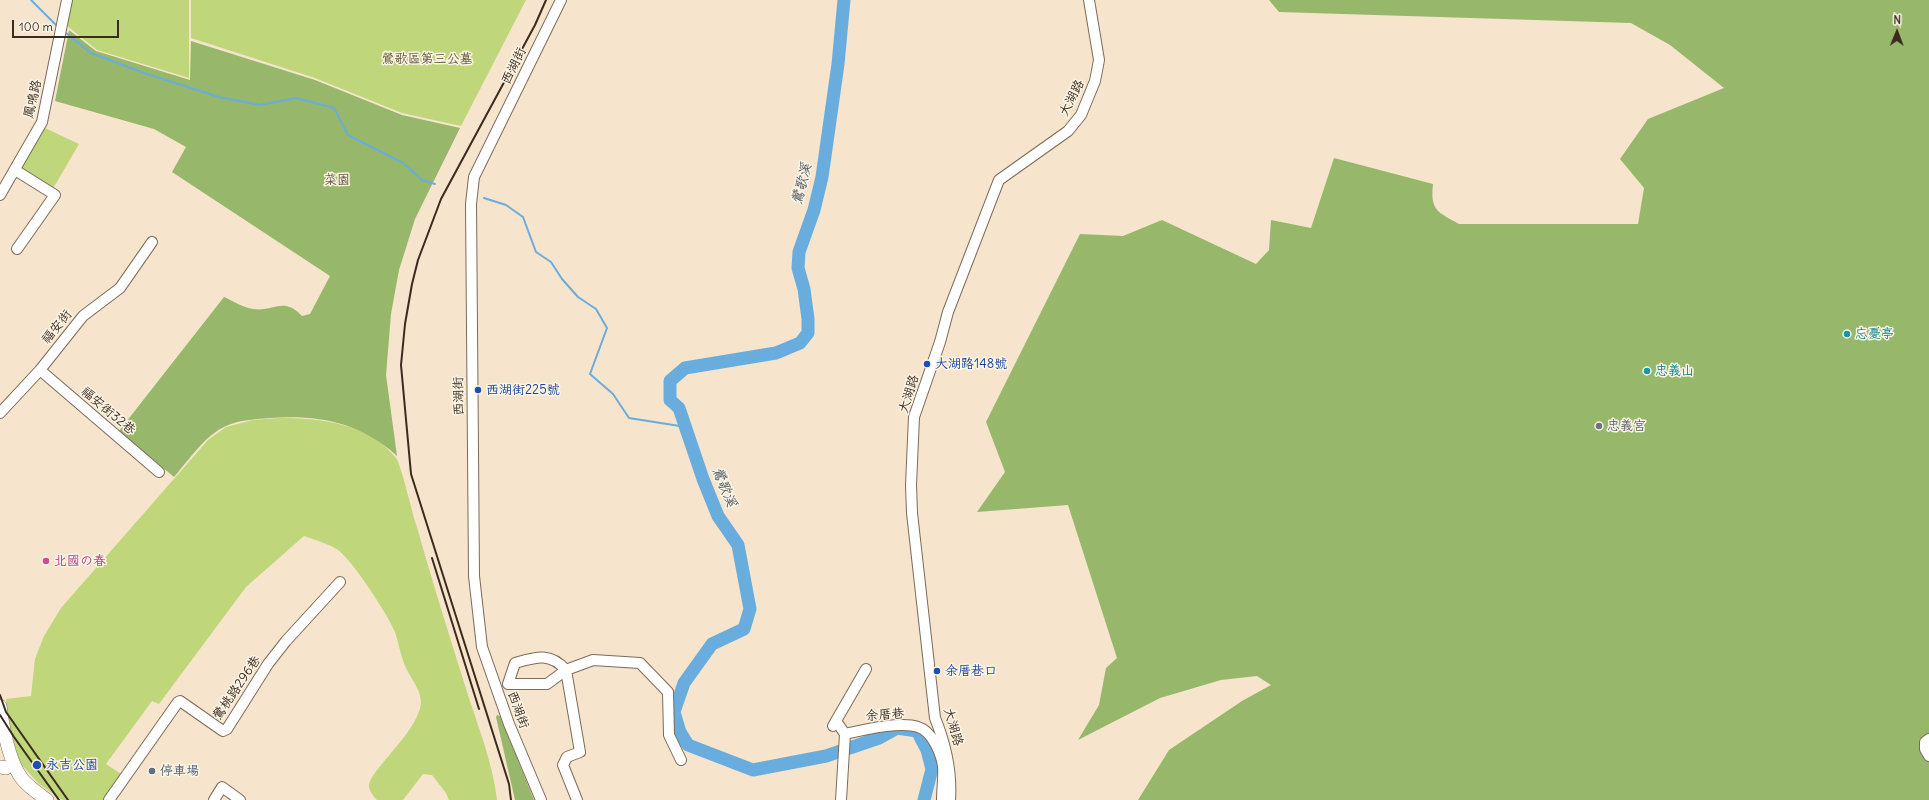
<!DOCTYPE html>
<meta charset="utf-8">
<style>
body{margin:0}
#map{position:relative;width:1929px;height:800px;overflow:hidden;background:#f6e5cc;font-family:Delius,sans-serif}
canvas{display:block}
.north{position:absolute;left:1877px;top:12px;width:40px;height:40px;-webkit-text-stroke:3px #fcf5e5;paint-order:stroke;rotate:1deg;font-size:11px;font-weight:700;line-height:16px;text-align:center;color:#3b2a1e}
.north::after{content:'';display:block;margin:auto;width:14px;height:18px;background:#3b2a1e;clip-path:polygon(50% 0,100% 100%,50% 72%,0 100%)}
.scale{position:absolute;left:12px;top:20px;width:107px;height:18px;box-sizing:border-box;border:2px solid #3b2a1e;border-top:0;padding-left:5px;font-size:12px;line-height:14px;white-space:nowrap;color:#3b2a1e;-webkit-text-stroke:3px #fcf5e5;paint-order:stroke}
</style>
<div id="map">
<canvas width="1929" height="800"></canvas>
<div class="north">N</div>
<div class="scale">100 m</div>
</div>
<script>
const context = document.querySelector('canvas').getContext('2d');
context.lineJoin = 'round';
function fill(path, color) {
  context.fillStyle = color;
  context.fill(path, 'evenodd');
}
function trace(path, color, width, dash) {
  context.strokeStyle = color;
  context.lineWidth = width;
  context.lineCap = dash ? 'butt' : 'round';
  context.setLineDash(dash || []);
  context.stroke(path);
}
function label(font, color, halo, rows, align = 'center') {
  context.font = font + ' Delius,"LXGW WenKai TC","Klee One",sans-serif';
  context.lineWidth = 3;
  context.setLineDash([]);
  context.textBaseline = 'middle';
  context.strokeStyle = halo;
  context.fillStyle = color;
  for (const [text, x, y, turn = 0] of rows) {
    context.save();
    context.translate(x, y);
    context.rotate((+turn || 0) * Math.PI / 180);
    context.textAlign = isNaN(turn) ? turn : align;
    if (halo) context.strokeText(text, 0, 0);
    context.fillText(text, 0, 0);
    context.restore();
  }
}
const green = new Path2D(`
 M 71,0 L 189,0 L 189,78 L 97,50 L 66,25 Z
 M 191,0 L 526,0 L 461,126 L 402,113 L 315,78 L 191,38 Z
 M 45,128 L 79,144 L 51,192 L 18,173 Z
 M 279,418 C 321,418 368,423 396,458 C 401,464 412,513 416,524 C 432,581 450,638 468,695 C 479,729 493,764 497,800 L 449,800 L 446,793 L 432,775 L 423,774 L 403,800 L 377,800 C 374,797 370,792 369,787 C 368,771 418,733 421,703 C 421,690 412,680 407,670 C 401,658 399,644 395,632 C 388,615 353,561 338,550 C 329,544 315,540 304,536 L 246,587 L 159,704 L 152,701 L 106,764 L 121,774 L 103,800 L 62,800 L 39,784 L 20,763 L 10,734 L 6,699 L 31,696 L 35,659 L 44,636 L 61,608 L 208,440 L 226,427 L 253,420 Z`);
const forest = new Path2D(`
 M 1269,0 L 1929,0 L 1929,800 L 1138,800 L 1169,750 L 1242,701 L 1271,685 L 1257,676 L 1221,680 L 1160,698 L 1078,740 L 1099,705 L 1106,668 L 1117,658 L 1068,505 L 977,512 L 1005,472 L 986,422 L 1080,234 L 1123,236 L 1162,220 L 1256,264 L 1269,250 L 1271,220 L 1311,228 L 1334,158 L 1433,184 C 1430,211 1438,212 1459,224 L 1638,224 L 1644,188 L 1620,159 L 1648,119 L 1724,88 L 1670,45 L 1631,23 L 1279,12 Z
 M 69,30 L 96,51 L 190,80 L 191,41 L 315,80 L 402,115 L 460,128 L 415,219 L 399,270 L 391,314 L 386,375 L 397,456 C 359,422 320,415 270,418 C 256,419 239,420 226,426 C 204,436 189,460 174,477 L 119,431 L 224,297 C 233,301 244,308 253,309 C 275,312 283,296 302,316 L 310,314 L 330,276 L 172,172 L 186,147 L 154,129 L 55,101 Z
 M 497,715 L 500,716 L 534,800 L 515,800 L 496,717 Z`);
const stream = new Path2D(`
 M 31,0 L 56,25
 M 66,33 L 91,53 L 147,74 L 219,97 L 260,105 L 296,98 L 334,108 L 348,135 L 403,163 L 422,180 L 435,184
 M 484,198 L 506,205 L 523,217 L 536,252 L 551,262 L 562,279 L 578,297 L 596,309 L 607,328 L 590,374 L 613,394 L 629,418 L 686,427`);
const river = new Path2D(`
 M 844,0 L 838,64 L 822,177 L 814,210 L 799,252 L 798,268 L 804,289 L 808,319 L 808,333 L 800,343 L 776,353 L 685,368 L 670,381 L 670,400 L 679,408 L 703,479 L 718,516 L 738,545 L 750,609 L 744,629 L 712,644 L 684,683 L 674,712 L 680,732 L 688,745 L 753,770 L 826,756 L 879,738 L 897,728 L 917,731 L 927,750 L 932,769 L 924,800`);
const minor = new Path2D(`
 M 15,170 L 55,195 L 17,249
 M 0,195 L 42,122 L 67,0
 M 40,370 L 159,472
 M 0,413 L 40,370 L 83,316 L 120,288 L 152,242
 M 836,721 L 845,734 L 841,800
 M 833,726 L 866,669
 M 845,734 C 863,730 900,721 918,727 C 932,731 941,753 943,766 C 944,777 942,789 942,800
 M 1929,739 L 1925,742 L 1925,749 L 1929,756
 M 109,800 L 178,702 L 180,701 L 223,731 L 227,729 L 268,664 L 286,641 L 340,582
 M 214,800 L 222,787 L 240,800
 M 541,800 L 509,724 L 482,647 L 474,576 L 471,204 L 474,177 L 561,0
 M 577,800 L 563,765 L 567,757 L 580,752 L 566,670 C 550,652 536,657 515,663 L 508,684 L 547,684 L 566,670 L 593,660 L 640,663 L 668,692 L 669,735 L 681,760
 M 950,800 C 952,771 946,745 935,718 L 912,513 L 911,485 L 914,417 L 940,342 L 948,312 L 999,180 L 1068,131 L 1081,115 L 1095,81 L 1099,60 L 1089,0`);
const major = new Path2D(`
 M 0,706 C 3,728 9,763 23,780 C 29,787 39,794 47,800
 M 0,767 L 6,768`);
const rail = new Path2D(`
 M 432,558 L 479,709
 M 0,695 L 6,712 L 68,800
 M 0,715 L 14,737 L 59,800
 M 511,800 L 509,784 L 411,474 L 401,365 L 405,324 L 412,284 L 418,260 L 441,199 L 535,25 L 546,0`);
const markers = [
 [1847,334,4,"#0f9aa8"],
 [927,364,4,"#1a4fb4"],
 [1647,371,4,"#0f9aa8"],
 [478,390,4,"#1a4fb4"],
 [1599,426,4,"#6b7280"],
 [46,561,4,"#d1479c"],
 [937,671,4,"#1a4fb4"],
 [37,765,5,"#1a4fb4"],
 [152,771,4,"#5c6f8a"]
];
const parkNames = [
 ["鶯歌區第三公墓",427,59],
 ["菜園",337,180]
];
const streetNames = [
 ["西湖街",514,66,-64],
 ["大湖路",1072,98,-63],
 ["鳳鳴路",33,99,-77],
 ["福安街",57,327,-51],
 ["大湖路",909,394,-73],
 ["西湖街",459,396,-91],
 ["福安街32巷",108,411,40],
 ["鶯桃路296巷",237,688,-56],
 ["西湖街",518,710,70],
 ["余厝巷",885,715,-4],
 ["大湖路",953,727,74]
];
const cultureNames = [
 ["忘憂亭",1855,334],
 ["忠義山",1655,371]
];
const transitNames = [
 ["大湖路148號",935,364],
 ["西湖街225號",486,390],
 ["余厝巷口",945,671],
 ["永吉公園",46,765]
];
const worshipNames = [
 ["忠義宮",1607,426]
];
const hotelNames = [
 ["北國の春",54,561]
];
const serviceNames = [
 ["停車場",160,771]
];
const waterNames = [
 ["鶯歌溪",802,184,-76],
 ["鶯歌溪",724,487,67]
];
fill(green, '#bfd67a');
fill(forest, '#97b76a');
trace(stream, '#69adde', 2);
trace(river, '#69adde', 13);
trace(minor, '#7c6b5b', 12);
trace(major, '#7c6b5b', 14);
trace(minor, '#fff', 10);
trace(major, '#fff', 13);
trace(rail, '#3b2a1e', 2);
for (const [x, y, r, color] of markers) {
  const dot = new Path2D();
  dot.arc(x, y, r, 0, 2 * Math.PI);
  context.fillStyle = color;
  context.fill(dot);
  trace(dot, '#fcf5e5', 1.5);
}
label('13px', '#5c5535', '#fcf5e5', parkNames);
label('13px', '#3b2a1e', '#fcf5e5', streetNames);
label('13px', '#0d838f', '#fcf5e5', cultureNames, 'left');
label('13px', '#164399', '#fcf5e5', transitNames, 'left');
label('13px', '#5b616d', '#fcf5e5', worshipNames, 'left');
label('13px', '#b23c85', '#fcf5e5', hotelNames, 'left');
label('13px', '#4e5e75', '#fcf5e5', serviceNames, 'left');
label('italic 14px', '#4b5861', '#fcf5e5', waterNames);
</script>
